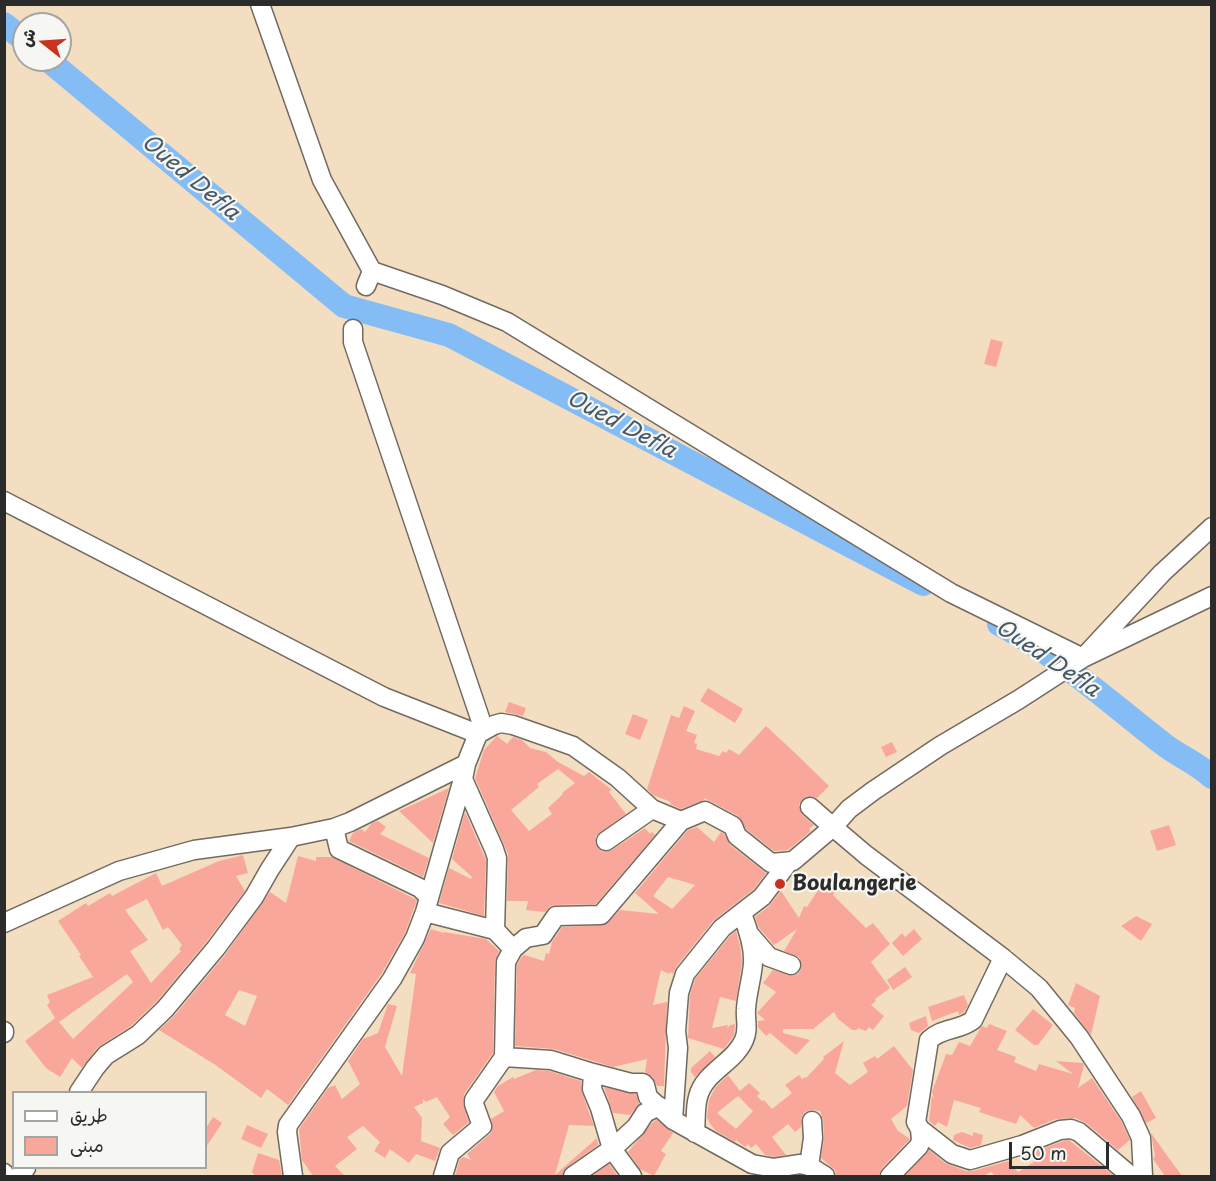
<!DOCTYPE html>
<meta charset="utf-8">
<style>
body{margin:0}
#map{position:relative;width:1216px;height:1181px;overflow:hidden;background:#f3dec2;font-family:"Playpen Sans","Playpen Sans Arabic",sans-serif}
canvas{display:block}
.frame{position:absolute;inset:0;border:6px solid #2b2b2b;pointer-events:none}
.legend{position:absolute;left:12px;top:1091px;width:195px;height:78px;box-sizing:border-box;background:#f6f6f2;border:2px solid #a5a5a2;margin:0;padding:8px 10px;list-style:none;font-size:18px;color:#2b2b2b}
.legend li{display:flex;align-items:center;gap:12px;height:30px}
.legend b{width:30px;border:2px solid #a5a5a2}
.north{position:absolute;left:12px;top:12px;width:60px;height:60px;box-sizing:border-box;background:#f6f6f2;border:2px solid #a5a5a2;border-radius:50%;rotate:287deg;font-size:16px;font-weight:700;line-height:24px;text-align:center;color:#2b2b2b}
.north::after{content:'';display:block;margin:auto;width:21px;height:27px;background:#c8321e;clip-path:polygon(50% 0,100% 100%,50% 72%,0 100%)}
.scale{position:absolute;left:1009px;top:1142px;width:100px;height:27px;box-sizing:border-box;border:3px solid #2b2b2b;border-top:0;padding-left:8px;font-size:18px;line-height:21px;white-space:nowrap;color:#2b2b2b;-webkit-text-stroke:4px #f6f6f2;paint-order:stroke}
</style>
<div id="map">
<canvas width="1216" height="1181"></canvas>
<div class="frame"></div>
<ul class="legend">
<li><b style="height:8px;background:#fff"></b>طريق</li>
<li><b style="height:16px;background:#faa79b"></b>مبنى</li>
</ul>
<div class="north">ش</div>
<div class="scale">50 m</div>
</div>
<script>
const context = document.querySelector('canvas').getContext('2d');
context.lineJoin = 'round';
function trace(path, color, width, dash) {
  context.strokeStyle = color;
  context.lineWidth = width;
  context.lineCap = dash ? 'butt' : 'round';
  context.setLineDash(dash || []);
  context.stroke(path);
}
function fill(path, color) {
  context.fillStyle = color;
  context.fill(path, 'evenodd');
}
function label(font, color, halo, rows, align = 'center') {
  context.font = font + ' "Playpen Sans",sans-serif';
  context.lineWidth = 4.5;
  context.setLineDash([]);
  context.textBaseline = 'middle';
  context.strokeStyle = halo;
  context.fillStyle = color;
  for (const [text, x, y, turn = 0] of rows) {
    context.save();
    context.translate(x, y);
    context.rotate((+turn || 0) * Math.PI / 180);
    context.textAlign = isNaN(turn) ? turn : align;
    if (halo) context.strokeText(text, 0, 0);
    context.fillText(text, 0, 0);
    context.restore();
  }
}
const river = new Path2D(`
 M 4,24 L 24,40
 M 48,60 L 344,306 L 449,335 L 923,584
 M 999,624 C 1059,656 1109,702 1162,743 C 1178,756 1197,763 1212,777`);
const building = new Path2D(`
 M 991,339 L 1003,342 L 996,367 L 984,364 Z
 M 708,688 L 743,709 L 735,723 L 700,701 Z
 M 509,702 L 526,708 L 523,716 L 505,712 Z
 M 684,706 L 695,711 L 686,731 L 697,735 L 694,743 L 697,744 L 696,749 L 719,756 L 723,751 L 726,753 L 729,749 L 739,755 L 766,726 L 793,751 L 829,786 L 817,798 L 806,797 L 799,804 L 802,815 L 814,825 L 809,829 L 811,831 L 788,850 L 774,851 L 746,829 L 738,816 L 704,798 L 704,800 L 681,809 L 670,804 L 671,802 L 653,795 L 647,789 L 671,715 L 679,718 Z
 M 633,714 L 648,720 L 640,740 L 625,734 Z
 M 497,736 L 507,744 L 513,737 L 522,740 L 530,748 L 546,752 L 558,762 L 584,776 L 589,772 L 612,790 L 609,792 L 626,814 L 596,836 L 595,843 L 601,851 L 606,852 L 612,850 L 645,828 L 650,834 L 652,832 L 655,835 L 596,904 L 555,905 L 550,906 L 545,912 L 526,910 L 528,901 L 507,901 L 508,854 L 475,778 L 484,750 ZM 558,769 L 575,783 L 562,793 L 563,794 L 548,808 L 552,814 L 529,831 L 511,810 L 539,787 L 537,784 Z
 M 892,742 L 897,752 L 886,757 L 881,747 Z
 M 449,788 L 433,843 L 399,811 Z
 M 465,812 L 486,860 L 484,916 L 439,903 L 449,868 L 471,879 L 472,877 L 452,859 Z
 M 378,821 L 386,827 L 380,834 L 429,858 L 423,877 L 349,841 L 353,833 L 361,829 L 365,832 L 372,823 Z
 M 1169,825 L 1176,845 L 1157,851 L 1150,831 Z
 M 697,827 L 714,842 L 721,832 L 724,834 L 730,845 L 766,873 L 754,889 L 713,921 L 676,967 L 673,974 L 670,972 L 669,974 L 661,970 L 653,1005 L 667,1002 L 664,1086 L 657,1086 L 653,1077 L 645,1072 L 647,1059 L 613,1067 L 554,1049 L 515,1046 L 517,965 L 522,956 L 524,955 L 544,961 L 546,953 L 549,954 L 552,942 L 562,927 L 605,925 L 620,910 L 659,914 L 635,893 L 688,830 ZM 668,877 L 695,885 L 672,909 L 653,896 Z
 M 243,855 L 248,873 L 236,876 L 245,891 L 207,941 L 157,1001 L 131,1026 L 98,1047 L 82,1068 L 72,1058 L 60,1077 L 46,1068 L 25,1041 L 55,1018 L 47,1005 L 50,1002 L 47,995 L 93,977 L 79,956 L 81,955 L 58,921 L 86,903 L 88,906 L 110,893 L 112,896 L 156,873 L 162,886 L 219,861 ZM 147,899 L 163,930 L 168,927 L 182,945 L 179,949 L 181,951 L 151,983 L 130,951 L 148,940 L 125,910 ZM 127,974 L 133,982 L 73,1039 L 59,1022 Z
 M 298,856 L 316,861 L 316,857 L 332,857 L 417,900 L 405,933 L 382,973 L 288,1105 L 267,1089 L 261,1098 L 214,1064 L 159,1030 L 174,1016 L 225,955 L 270,892 L 286,903 ZM 239,990 L 257,996 L 245,1026 L 225,1015 Z
 M 827,884 L 836,891 L 833,895 L 866,928 L 873,923 L 890,944 L 871,962 L 890,988 L 875,999 L 876,1001 L 871,1005 L 884,1016 L 873,1030 L 869,1027 L 866,1031 L 858,1028 L 857,1030 L 852,1030 L 838,1019 L 834,1012 L 813,1029 L 783,1029 L 783,1033 L 810,1040 L 796,1055 L 770,1033 L 766,1036 L 758,1027 L 758,1021 L 765,1020 L 757,1013 L 776,992 L 763,983 L 773,970 L 792,976 L 798,974 L 801,969 L 802,964 L 799,957 L 784,951 L 797,929 L 774,945 L 759,928 L 755,917 L 769,906 L 781,891 L 799,918 L 804,906 L 807,907 L 820,887 L 824,889 Z
 M 1136,916 L 1152,924 L 1141,941 L 1121,926 Z
 M 431,929 L 444,933 L 444,932 L 486,939 L 499,951 L 495,962 L 493,1053 L 464,1094 L 463,1104 L 469,1122 L 453,1135 L 443,1124 L 450,1117 L 437,1097 L 426,1102 L 423,1099 L 423,1103 L 414,1107 L 422,1118 L 421,1141 L 440,1148 L 435,1161 L 416,1154 L 409,1163 L 390,1149 L 385,1158 L 374,1151 L 380,1142 L 363,1126 L 347,1137 L 357,1149 L 335,1166 L 345,1176 L 313,1176 L 302,1160 L 299,1129 L 328,1088 L 335,1085 L 342,1099 L 360,1084 L 348,1061 L 363,1039 L 378,1033 L 388,1004 L 397,1006 L 385,1047 L 402,1076 L 416,974 L 410,973 Z
 M 914,929 L 922,939 L 903,956 L 892,943 L 902,933 L 905,937 Z
 M 736,931 L 740,946 L 742,962 L 736,1001 L 720,997 L 712,1028 L 728,1025 L 727,1029 L 730,1025 L 735,1024 L 734,1035 L 724,1049 L 688,1038 L 690,995 L 695,979 L 730,936 Z
 M 905,967 L 912,977 L 893,990 L 887,980 Z
 M 1076,983 L 1100,996 L 1091,1035 L 1074,1013 L 1075,1008 L 1068,1005 Z
 M 964,995 L 968,1005 L 964,1012 L 959,1015 L 958,1011 L 932,1021 L 928,1007 Z
 M 1033,1009 L 1053,1025 L 1038,1045 L 1034,1045 L 1015,1030 Z
 M 926,1016 L 928,1026 L 919,1033 L 911,1030 L 909,1023 Z
 M 989,1024 L 1007,1031 L 997,1050 L 1016,1057 L 1014,1062 L 1036,1071 L 1039,1064 L 1073,1074 L 1056,1061 L 1083,1063 L 1084,1065 L 1078,1088 L 1092,1078 L 1121,1121 L 1130,1140 L 1118,1150 L 1086,1123 L 1075,1118 L 1056,1119 L 1034,1128 L 1020,1115 L 1016,1124 L 979,1112 L 981,1108 L 954,1100 L 947,1127 L 938,1122 L 935,1126 L 929,1121 L 932,1095 L 935,1100 L 932,1092 L 946,1054 L 952,1055 L 959,1042 L 970,1046 L 980,1029 L 982,1026 L 987,1028 Z
 M 844,1041 L 835,1073 L 850,1085 L 868,1072 L 863,1063 L 875,1056 L 877,1059 L 894,1046 L 913,1070 L 907,1106 L 891,1119 L 898,1131 L 910,1139 L 882,1168 L 879,1176 L 836,1176 L 835,1170 L 821,1158 L 824,1137 L 823,1120 L 820,1111 L 811,1110 L 805,1112 L 802,1117 L 801,1127 L 795,1132 L 788,1124 L 772,1137 L 786,1155 L 774,1157 L 765,1155 L 756,1144 L 751,1148 L 748,1144 L 745,1147 L 736,1140 L 735,1142 L 716,1131 L 711,1125 L 707,1118 L 709,1100 L 715,1088 L 728,1075 L 740,1091 L 749,1083 L 760,1093 L 757,1096 L 762,1101 L 764,1100 L 772,1109 L 792,1093 L 785,1085 L 799,1075 L 802,1079 L 805,1077 L 806,1078 L 824,1059 L 823,1057 ZM 738,1096 L 753,1111 L 736,1129 L 717,1113 Z
 M 710,1051 L 715,1057 L 695,1077 L 691,1072 L 691,1068 Z
 M 536,1070 L 549,1071 L 581,1081 L 582,1093 L 594,1126 L 569,1125 L 555,1175 L 597,1138 L 598,1145 L 567,1167 L 562,1176 L 455,1176 L 460,1159 L 463,1157 L 471,1160 L 467,1154 L 490,1134 L 493,1128 L 491,1119 L 504,1111 L 494,1092 L 498,1086 L 513,1077 L 514,1079 Z
 M 604,1087 L 636,1094 L 639,1104 L 630,1115 L 613,1113 Z
 M 1141,1091 L 1156,1118 L 1146,1123 L 1132,1097 Z
 M 213,1117 L 222,1123 L 206,1147 L 206,1128 Z
 M 657,1120 L 673,1133 L 661,1151 L 666,1154 L 654,1176 L 640,1169 L 628,1152 L 653,1122 Z
 M 247,1125 L 268,1134 L 261,1148 L 241,1139 Z
 M 962,1132 L 973,1136 L 973,1132 L 983,1135 L 981,1145 L 970,1148 L 953,1140 L 954,1135 Z
 M 1151,1133 L 1166,1154 L 1182,1176 L 1165,1176 L 1153,1159 L 1155,1156 Z
 M 1069,1140 L 1114,1176 L 995,1176 L 991,1172 L 984,1176 L 905,1176 L 929,1150 L 945,1163 L 966,1171 L 973,1171 L 1008,1161 L 1018,1172 L 1037,1160 L 1032,1153 L 1063,1141 Z
 M 258,1153 L 279,1160 L 282,1176 L 255,1176 L 252,1172 Z
 M 609,1164 L 618,1176 L 593,1176 L 595,1174 Z`);
const minor = new Path2D(`
 M 260,4 L 322,180 L 372,271 L 366,286
 M 372,271 L 442,295 L 507,322 L 951,593 L 1083,658 L 1212,596
 M 353,329 L 353,342 L 484,730
 M 4,501 L 384,697 L 478,734
 M 466,764 L 463,779 L 494,849 L 497,858 L 495,930 L 513,949 L 506,962 L 504,1057 L 551,1060 L 593,1073 L 631,1083 L 643,1083 L 645,1085 L 648,1097 L 673,1120 L 752,1164 L 774,1168 L 800,1164 L 809,1166 L 825,1176
 M 810,807 L 833,827 L 849,809 L 873,791 L 940,746 L 1018,700 L 1083,658 L 1162,573 L 1212,527
 M 334,828 L 339,849 L 420,888 L 428,896
 M 606,841 L 652,809
 M 425,912 L 495,930
 M 4,923 L 119,871 L 194,850 L 291,837 L 334,828 L 350,822 L 466,764 L 478,734 L 494,725 L 501,723 L 513,725 L 573,746 L 618,778 L 652,809 L 681,821 L 705,811 L 733,826 L 737,836 L 771,863 L 793,861 L 833,827 L 866,855 L 1003,958 L 1039,988 L 1079,1037 L 1131,1116 L 1141,1138 L 1143,1176
 M 750,935 L 769,957 L 791,965
 M 513,949 L 526,938 L 543,935 L 556,916 L 601,915 L 681,821
 M 1003,958 L 973,1020 C 959,1031 943,1027 929,1040 L 916,1122 L 920,1129 L 952,1154 L 970,1160 L 1022,1145 L 1060,1130 L 1071,1129 L 1079,1132 L 1131,1176
 M 4,1031 L 4,1033
 M 79,1092 L 95,1068 L 106,1055 L 138,1035 L 165,1009 L 216,948 L 254,897 L 270,869 L 291,837
 M 673,1120 L 678,1048 L 676,1031 L 679,993 L 685,974 L 722,928 L 762,897 L 788,863
 M 695,1133 C 696,1122 695,1107 698,1097 C 704,1072 734,1063 744,1040 C 749,1029 745,1020 746,1009 C 747,993 752,978 753,963 C 754,946 748,929 742,914
 M 809,1166 L 813,1138 L 812,1121
 M 4,1173 L 5,1176
 M 19,1176 L 26,1168
 M 293,1176 L 287,1132 L 288,1125 L 392,979 L 415,938 L 425,912 L 463,779
 M 443,1176 L 450,1153 L 482,1126 L 474,1104 L 474,1100 L 504,1057
 M 573,1176 L 612,1149 L 600,1108 L 592,1089 L 593,1073
 M 632,1176 L 612,1149 L 636,1127 L 645,1113 L 659,1106
 M 890,1176 L 919,1146 L 921,1140 L 920,1129`);
const markers = [
 [780,884,6,"#c8321e"]
];
const poiNames = [
 ["Boulangerie",792,884]
];
const waterNames = [
 ["Oued Defla",190,178,40],
 ["Oued Defla",621,425,28],
 ["Oued Defla",1047,659,34]
];
trace(river, '#84bdf5', 24);
fill(building, '#faa79b');
trace(minor, '#716a60', 21);
trace(minor, '#fff', 18);
for (const [x, y, r, color] of markers) {
  const dot = new Path2D();
  dot.arc(x, y, r, 0, 2 * Math.PI);
  context.fillStyle = color;
  context.fill(dot);
  trace(dot, '#f6f6f2', 2);
}
label('bold 21px', '#2b2b2b', '#f6f6f2', poiNames, 'left');
label('italic 22px', '#465768', '#f6f6f2', waterNames);
</script>
